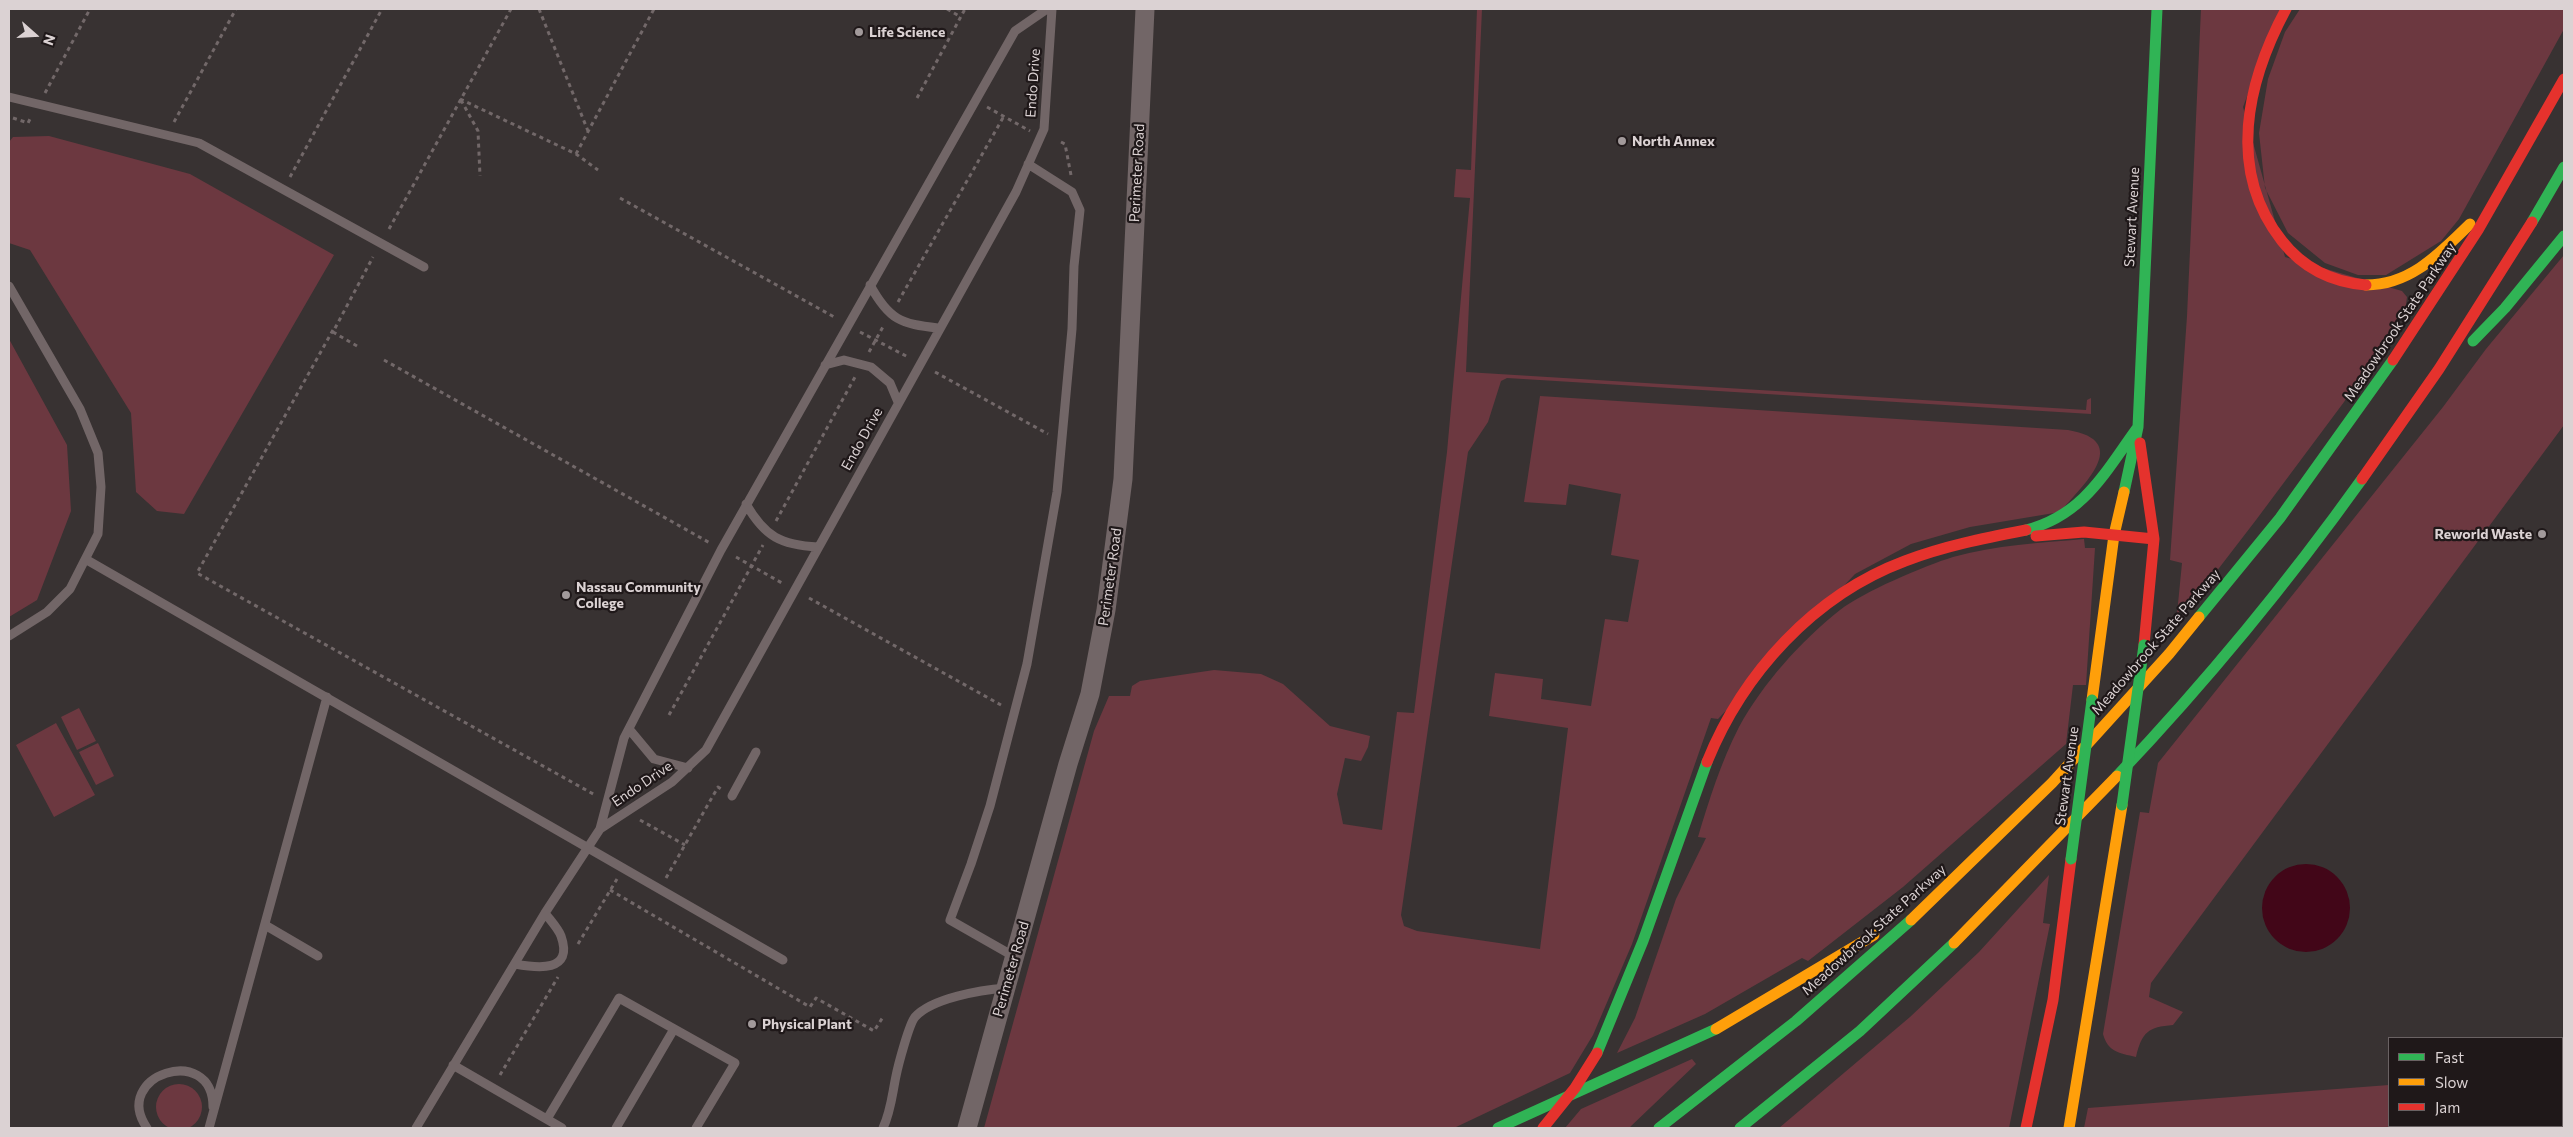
<!DOCTYPE html>
<style>
body{margin:0}
#map{position:relative;width:2573px;height:1137px;overflow:hidden;background:#383232;font-family:Commissioner,sans-serif}
canvas{display:block}
.frame{position:absolute;inset:0;border:10px solid #dbd2d3;pointer-events:none}
.legend{position:absolute;left:2388px;top:1037px;width:175px;height:90px;box-sizing:border-box;background:#1f1819;border:1px solid #6a6263;margin:0;padding:6px 9px;list-style:none;font-size:15px;color:#dbd2d3}
.legend li{display:flex;align-items:center;gap:10px;height:25px}
.legend b{width:25px;border:1px solid #6a6263}
.north{position:absolute;left:10px;top:10px;width:50px;height:50px;-webkit-text-stroke:4px #1f1819;paint-order:stroke;rotate:109deg;font-size:14px;font-weight:700;line-height:20px;text-align:center;color:#dbd2d3}
.north::after{content:'';display:block;margin:auto;width:18px;height:22px;background:#dbd2d3;clip-path:polygon(50% 0,100% 100%,50% 72%,0 100%)}
</style>
<div id="map">
<canvas width="2573" height="1137"></canvas>
<div class="frame"></div>
<ul class="legend">
<li><b style="height:6px;background:#30b455"></b>Fast</li>
<li><b style="height:6px;background:#ff9f0a"></b>Slow</li>
<li><b style="height:6px;background:#e5322d"></b>Jam</li>
</ul>
<div class="north">N</div>
</div>
<script>
const context = document.querySelector('canvas').getContext('2d');
context.lineJoin = 'round';
function fill(path, color) {
  context.fillStyle = color;
  context.fill(path, 'evenodd');
}
function trace(path, color, width, dash) {
  context.strokeStyle = color;
  context.lineWidth = width;
  context.lineCap = dash ? 'butt' : 'round';
  context.setLineDash(dash || []);
  context.stroke(path);
}
function label(font, color, halo, rows, align = 'center') {
  context.font = font + ' Commissioner,sans-serif';
  context.lineWidth = 4.5;
  context.setLineDash([]);
  context.textBaseline = 'middle';
  context.strokeStyle = halo;
  context.fillStyle = color;
  for (const [text, x, y, turn = 0] of rows) {
    context.save();
    context.translate(x, y);
    context.rotate((+turn || 0) * Math.PI / 180);
    context.textAlign = isNaN(turn) ? turn : align;
    if (halo) context.strokeText(text, 0, 0);
    context.fillText(text, 0, 0);
    context.restore();
  }
}
const green = new Path2D(`
 M 1477,9 L 1482,9 L 1466,372 L 2086,410 L 2087,400 L 2091,398 L 2091,414 L 1507,378 L 1501,381 L 1488,422 L 1468,452 L 1401,915 L 1404,926 L 1417,931 L 1540,949 L 1568,728 L 1489,716 L 1495,673 L 1543,679 L 1541,699 L 1591,706 L 1605,619 L 1628,622 L 1639,560 L 1611,555 L 1621,494 L 1569,484 L 1566,505 L 1524,502 L 1540,396 L 2068,430 C 2133,441 2083,485 2060,512 L 1970,527 L 1911,544 L 1855,574 L 1718,719 L 1711,718 L 1632,944 L 1593,1035 L 1570,1073 L 1454,1128 L 984,1128 L 1094,731 L 1109,696 L 1130,696 L 1132,686 L 1140,681 L 1214,670 L 1261,674 L 1283,684 L 1330,726 L 1370,736 L 1368,747 L 1361,761 L 1345,758 L 1337,794 L 1343,824 L 1382,830 L 1397,712 L 1414,713 L 1447,452 L 1470,198 L 1454,197 L 1456,169 L 1471,170 Z
 M 2201,9 L 2280,9 L 2243,107 L 2285,257 L 2402,291 L 2407,297 L 2406,305 L 2344,402 L 2256,520 L 2206,585 L 2177,614 L 2182,563 L 2170,560 L 2187,316 Z
 M 2300,9 L 2564,9 L 2564,29 L 2459,219 L 2441,241 L 2386,275 L 2358,275 L 2325,263 L 2288,233 L 2265,188 L 2259,133 L 2268,79 L 2285,32 Z
 M 49,136 L 190,174 L 334,255 L 184,514 L 157,511 L 136,492 L 131,413 L 30,250 L 9,243 L 9,142 L 13,137 Z
 M 2564,255 L 2564,425 L 2151,983 L 2149,997 L 2183,1012 L 2173,1025 C 2148,1027 2142,1032 2136,1057 C 2119,1053 2108,1052 2103,1034 L 2140,812 L 2149,813 L 2158,763 L 2443,407 L 2486,349 Z
 M 9,339 L 67,445 L 71,511 L 37,600 L 9,617 Z
 M 2084,539 L 2085,548 L 2095,548 L 2086,685 L 2073,685 L 2066,744 L 1903,887 L 1808,961 L 1802,958 L 1705,1014 L 1617,1053 L 1635,1018 L 1676,899 L 1706,838 L 1698,837 C 1709,800 1721,762 1739,727 C 1764,682 1800,642 1840,610 C 1863,592 1924,566 1953,557 C 1996,545 2040,543 2084,539 Z
 M 79,708 L 96,741 L 77,750 L 61,717 Z
 M 56,723 L 95,795 L 54,817 L 16,745 Z
 M 98,743 L 114,776 L 96,785 L 79,752 Z
 M 2049,875 L 2043,923 L 2050,924 L 2009,1128 L 1779,1128 L 1910,1017 L 1979,952 Z
 M 1692,1059 L 1696,1064 L 1629,1128 L 1565,1128 L 1581,1109 Z
 M 2562,1072 L 2564,1072 L 2564,1128 L 2084,1128 L 2088,1108 L 2389,1085 L 2389,1126 L 2562,1126 Z
 M156 1107a23 23 0 1 1 46 0a23 23 0 1 1-46 0Z`);
const water = new Path2D(`
 M2262 908a44 44 0 1 1 88 0a44 44 0 1 1-88 0Z`);
const path = new Path2D(`
 M 539,9 L 588,131
 M 947,9 L 961,17
 M 45,93 L 90,9
 M 917,98 L 965,9
 M 460,99 L 576,154 L 598,170
 M 461,100 L 478,131 L 480,176
 M 987,107 L 1030,131
 M 13,118 L 28,123 L 31,117
 M 174,122 L 236,9
 M 1061,142 L 1065,144 L 1071,175
 M 576,154 L 654,9
 M 290,177 L 382,9
 M 620,198 L 836,318
 M 389,229 L 511,9
 M 898,302 L 1004,116
 M 333,330 L 197,573 L 595,795
 M 860,332 L 908,357
 M 357,346 L 333,332 L 373,257
 M 869,352 L 884,325
 M 384,360 L 710,543
 M 935,372 L 1048,434
 M 776,521 L 855,377
 M 736,557 L 782,583
 M 809,598 L 1001,705
 M 669,715 L 763,545
 M 640,820 L 685,845
 M 666,878 L 718,787 L 721,789
 M 610,890 L 810,1007 L 816,998 L 874,1031 L 883,1017
 M 578,944 L 617,879
 M 500,1075 L 558,977`);
const lane = new Path2D(`
 M 9,97 L 199,143 L 424,267
 M 870,285 C 889,320 901,324 938,328
 M 9,286 L 80,409 L 98,453 L 101,487 L 98,534 L 70,589 L 47,612 L 9,636
 M 825,365 L 844,360 L 871,367 L 890,383 L 898,402
 M 746,504 C 765,537 781,545 818,547
 M 87,560 L 783,960
 M 629,729 L 654,759 L 688,768
 M 732,796 L 756,752
 M 600,829 L 672,782 L 706,750 L 1016,192 L 1044,129 L 1052,9
 M 265,925 L 318,956
 M 1015,957 L 950,920 L 971,864 L 990,806 L 1027,664 L 1057,492 L 1072,329 L 1074,266 L 1080,210 L 1072,192 L 1028,164
 M 515,964 C 537,968 574,973 561,936 C 558,928 550,920 545,913
 M 453,1065 L 562,1128
 M 547,1119 L 619,998 L 735,1063 L 696,1128
 M 147,1128 C 110,1075 213,1042 213,1107
 M 209,1128 L 327,697
 M 416,1128 L 545,913 L 600,829 L 624,738 L 721,550 L 1015,31 L 1047,9
 M 616,1128 L 674,1029
 M 883,1128 C 891,1111 892,1095 896,1076 C 898,1066 909,1024 915,1017 C 932,998 981,990 1006,988`);
const street = new Path2D(`
 M 967,1128 L 1068,764 L 1090,694 L 1106,610 L 1123,479 L 1145,9`);
const fast = new Path2D(`
 M 2532,222 L 2564,167
 M 2473,341 L 2505,308 L 2564,236
 M 2124,492 L 2138,427 L 2157,9
 M 2026,530 C 2084,515 2105,472 2138,427
 M 2199,617 L 2280,518 L 2393,360
 M 2117,776 C 2205,683 2287,584 2362,479
 M 1597,1053 L 1643,941 L 1707,762
 M 1498,1128 L 1716,1029
 M 1659,1128 L 1796,1021 L 1911,920
 M 1740,1128 L 1860,1031 L 1954,943`);
const slow = new Path2D(`
 M 2366,285 C 2411,285 2440,253 2470,224
 M 2092,700 L 2114,535 L 2124,492
 M 1911,920 L 2052,783 L 2169,654 L 2199,617
 M 1954,943 L 2117,776
 M 1716,1029 L 1874,935
 M 2069,1128 L 2122,805`);
const jam = new Path2D(`
 M 2286,9 C 2247,82 2226,170 2282,241 C 2303,268 2332,282 2366,285
 M 2393,360 L 2478,230 L 2564,79
 M 2140,443 L 2154,539 L 2144,645
 M 2362,479 L 2439,369 L 2532,222
 M 2036,536 L 2084,532 L 2154,539
 M 1707,762 C 1743,673 1814,595 1905,561 C 1944,546 1985,538 2026,530
 M 2026,1128 L 2053,1000 L 2071,859`);
const fastBridge = new Path2D(`
 M 2122,805 L 2144,645
 M 2071,859 L 2092,700`);
const jamBridge = new Path2D(`
 M 1543,1128 L 1575,1088 L 1597,1053`);
const markers = [
 [859,32,5,"#a29a9b"],
 [1622,141,5,"#a29a9b"],
 [2542,534,5,"#a29a9b"],
 [566,595,5,"#a29a9b"],
 [752,1024,5,"#a29a9b"]
];
const poiNames = [
 ["Life Science",869,32],
 ["North Annex",1632,141],
 ["Reworld Waste",2532,534,"right"],
 ["Nassau Community",576,587],
 ["College",576,603],
 ["Physical Plant",762,1024]
];
const streetNames = [
 ["Endo Drive",1033,83,-86],
 ["Perimeter Road",1137,173,-87],
 ["Stewart Avenue",2132,217,-87],
 ["Meadowbrook State Parkway",2400,322,-56],
 ["Endo Drive",862,439,-61],
 ["Perimeter Road",1110,577,-82],
 ["Meadowbrook State Parkway",2156,642,-49],
 ["Stewart Avenue",2067,776,-82],
 ["Endo Drive",642,784,-34],
 ["Meadowbrook State Parkway",1874,930,-42],
 ["Perimeter Road",1011,969,-74]
];
fill(green, '#6c3840');
fill(water, '#420618');
trace(path, '#726869', 3, [4, 4]);
trace(lane, '#726667', 9);
trace(street, '#726667', 19);
trace(fast, '#30b455', 11);
trace(slow, '#ff9f0a', 11);
trace(jam, '#e5322d', 11);
trace(fastBridge, '#30b455', 11);
trace(jamBridge, '#e5322d', 11);
for (const [x, y, r, color] of markers) {
  const dot = new Path2D();
  dot.arc(x, y, r, 0, 2 * Math.PI);
  context.fillStyle = color;
  context.fill(dot);
  trace(dot, '#1f1819', 2);
}
label('bold 14px', '#dbd2d3', '#1f1819', poiNames, 'left');
label('14px', '#dbd2d3', '#1f1819', streetNames);
</script>
